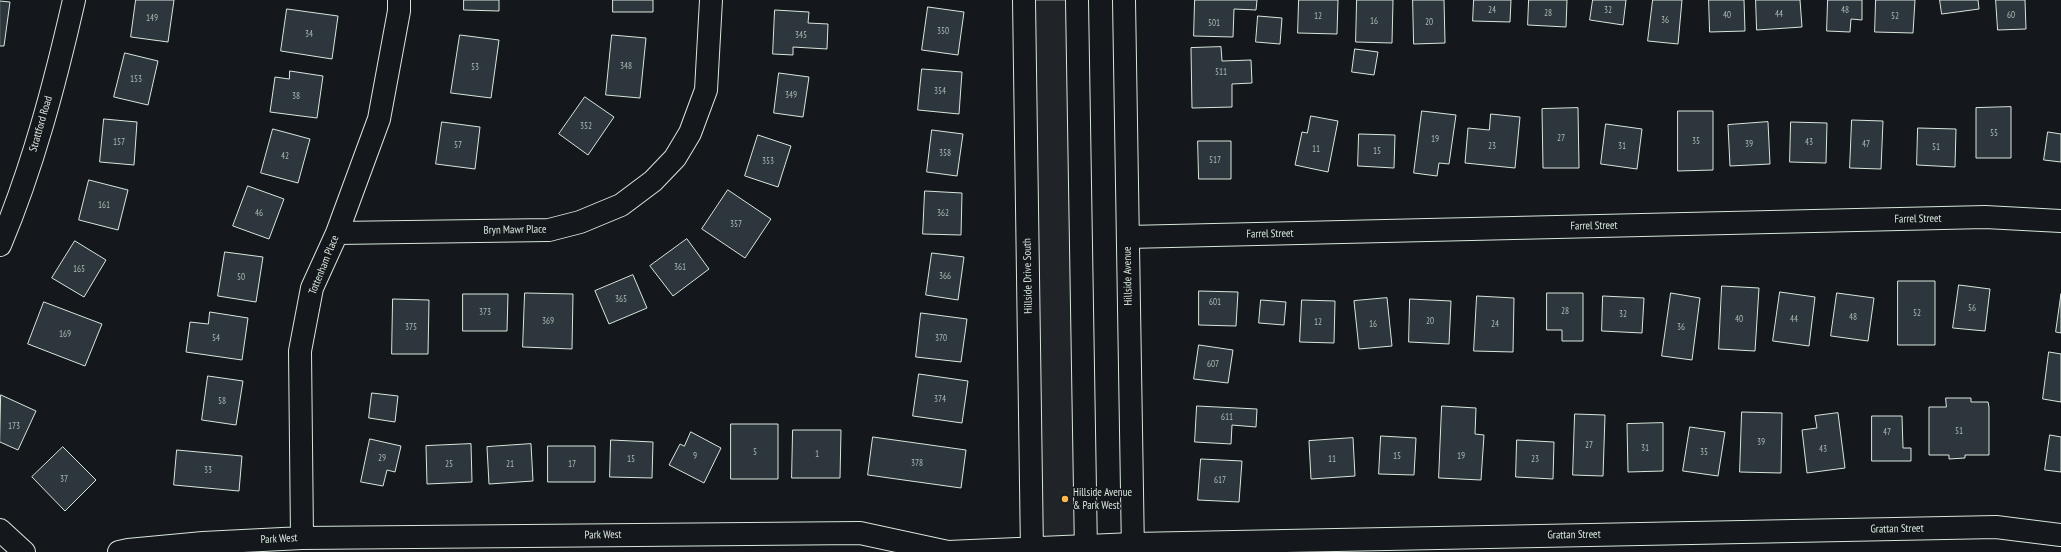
<!DOCTYPE html>
<style>
body{margin:0}
canvas{display:block;background:#14181c}
</style>
<canvas width="2061" height="552"></canvas>
<script>
const context = document.querySelector('canvas').getContext('2d');
context.lineJoin = 'round';
function fill(path, color) {
  context.fillStyle = color;
  context.fill(path, 'evenodd');
}
function trace(path, color, width, dash) {
  context.strokeStyle = color;
  context.lineWidth = width;
  context.lineCap = dash ? 'butt' : 'round';
  context.setLineDash(dash || []);
  context.stroke(path);
}
function label(font, color, halo, rows, align = 'center') {
  context.font = font + ' "PT Sans Narrow",sans-serif';
  context.lineWidth = 3;
  context.setLineDash([]);
  context.textBaseline = 'middle';
  context.strokeStyle = halo;
  context.fillStyle = color;
  for (const [text, x, y, turn = 0] of rows) {
    context.save();
    context.translate(x, y);
    context.rotate((+turn || 0) * Math.PI / 180);
    context.textAlign = isNaN(turn) ? turn : align;
    if (halo) context.strokeText(text, 0, 0);
    context.fillText(text, 0, 0);
    context.restore();
  }
}
const green = new Path2D(`
 M 1024,0 L 1077,0 L 1086,552 L 1032,552 Z`);
const building = new Path2D(`
 M 136,0 L 174,0 L 168,42 L 131,37 Z
 M 464,0 L 499,0 L 499,11 L 464,10 Z
 M 613,0 L 653,0 L 653,12 L 613,12 Z
 M 1195,0 L 1257,0 L 1256,10 L 1234,9 L 1233,37 L 1194,36 Z
 M 1299,0 L 1338,0 L 1337,34 L 1298,33 Z
 M 1357,0 L 1393,0 L 1392,43 L 1356,42 Z
 M 1413,0 L 1444,0 L 1445,43 L 1414,44 Z
 M 1474,0 L 1511,0 L 1510,22 L 1473,21 Z
 M 1529,0 L 1567,0 L 1566,27 L 1528,25 Z
 M 1593,0 L 1626,0 L 1623,25 L 1590,20 Z
 M 1653,0 L 1682,0 L 1678,44 L 1648,41 Z
 M 1709,0 L 1744,0 L 1745,31 L 1710,32 Z
 M 1756,0 L 1800,0 L 1802,27 L 1757,30 Z
 M 1828,0 L 1862,0 L 1862,20 L 1851,19 L 1850,32 L 1827,31 Z
 M 1876,0 L 1915,0 L 1913,33 L 1875,32 Z
 M 1940,0 L 1978,0 L 1979,9 L 1942,14 Z
 M 1996,0 L 2025,0 L 2026,29 L 1998,30 Z
 M 0,1 L 10,2 L 4,46 L 0,46 Z
 M 928,7 L 964,12 L 958,55 L 922,50 Z
 M 287,9 L 338,16 L 332,59 L 281,51 Z
 M 775,10 L 809,12 L 808,23 L 828,24 L 827,49 L 793,47 L 793,55 L 773,54 Z
 M 1258,16 L 1282,18 L 1280,44 L 1256,42 Z
 M 460,35 L 499,40 L 491,98 L 451,93 Z
 M 612,35 L 646,38 L 640,98 L 606,95 Z
 M 1221,47 L 1222,61 L 1251,60 L 1252,83 L 1232,84 L 1232,107 L 1192,108 L 1191,48 Z
 M 1355,49 L 1378,52 L 1374,75 L 1352,72 Z
 M 125,53 L 158,61 L 148,105 L 114,97 Z
 M 922,69 L 962,72 L 959,114 L 918,110 Z
 M 290,71 L 323,76 L 317,118 L 270,112 L 275,77 L 289,79 Z
 M 779,73 L 809,77 L 803,117 L 774,113 Z
 M 585,97 L 614,117 L 588,155 L 559,134 Z
 M 2011,107 L 2011,158 L 1976,158 L 1976,108 Z
 M 1578,108 L 1579,168 L 1543,168 L 1542,109 Z
 M 1422,111 L 1456,115 L 1449,164 L 1439,163 L 1437,176 L 1414,173 Z
 M 1678,111 L 1713,111 L 1713,170 L 1678,171 Z
 M 1491,114 L 1520,117 L 1515,168 L 1465,163 L 1468,128 L 1489,130 Z
 M 1311,116 L 1338,121 L 1328,172 L 1295,165 L 1302,132 L 1307,133 Z
 M 104,119 L 137,122 L 134,165 L 100,162 Z
 M 1852,120 L 1883,121 L 1881,169 L 1850,168 Z
 M 442,122 L 480,127 L 475,169 L 436,164 Z
 M 1768,122 L 1770,164 L 1730,166 L 1728,125 Z
 M 1791,122 L 1827,123 L 1826,163 L 1790,162 Z
 M 1606,124 L 1642,129 L 1637,169 L 1601,164 Z
 M 1918,128 L 1956,129 L 1955,167 L 1917,165 Z
 M 273,129 L 310,139 L 298,183 L 261,173 Z
 M 932,130 L 963,134 L 957,176 L 927,172 Z
 M 2048,132 L 2061,134 L 2061,162 L 2044,160 Z
 M 1359,134 L 1395,135 L 1394,168 L 1358,166 Z
 M 758,135 L 791,146 L 778,187 L 745,176 Z
 M 1198,141 L 1231,141 L 1231,179 L 1199,179 Z
 M 89,180 L 128,190 L 118,230 L 79,220 Z
 M 248,186 L 284,199 L 269,239 L 233,226 Z
 M 728,190 L 771,219 L 745,258 L 702,229 Z
 M 925,191 L 962,193 L 961,235 L 923,234 Z
 M 687,239 L 709,269 L 673,296 L 650,266 Z
 M 75,241 L 106,260 L 84,297 L 52,278 Z
 M 225,252 L 263,257 L 256,302 L 218,296 Z
 M 932,253 L 964,257 L 958,300 L 926,295 Z
 M 633,275 L 647,308 L 609,324 L 595,291 Z
 M 1898,281 L 1935,281 L 1935,345 L 1898,345 Z
 M 1959,285 L 1990,289 L 1985,331 L 1953,328 Z
 M 1722,286 L 1759,288 L 1755,351 L 1719,349 Z
 M 1199,291 L 1238,292 L 1236,326 L 1199,325 Z
 M 1780,292 L 1815,297 L 1809,346 L 1773,341 Z
 M 525,293 L 573,294 L 572,349 L 523,347 Z
 M 1547,293 L 1583,293 L 1583,341 L 1562,341 L 1562,330 L 1547,330 Z
 M 1671,293 L 1700,298 L 1692,360 L 1662,356 Z
 M 1837,293 L 1874,298 L 1868,341 L 1831,336 Z
 M 463,294 L 508,294 L 507,331 L 463,331 Z
 M 2061,294 L 2061,333 L 2056,332 Z
 M 1477,296 L 1514,298 L 1513,352 L 1474,351 Z
 M 1603,296 L 1644,298 L 1642,333 L 1602,331 Z
 M 1387,298 L 1392,346 L 1359,349 L 1354,301 Z
 M 393,299 L 429,300 L 428,354 L 392,354 Z
 M 1410,299 L 1451,301 L 1449,344 L 1409,342 Z
 M 1261,300 L 1286,302 L 1284,325 L 1259,323 Z
 M 1302,300 L 1335,301 L 1334,343 L 1300,342 Z
 M 44,302 L 102,324 L 85,366 L 28,344 Z
 M 210,312 L 248,318 L 242,360 L 186,352 L 190,322 L 208,324 Z
 M 921,313 L 967,319 L 961,362 L 916,357 Z
 M 1199,345 L 1233,350 L 1228,383 L 1194,379 Z
 M 2049,352 L 2061,354 L 2061,402 L 2043,399 Z
 M 919,374 L 968,381 L 962,423 L 913,416 Z
 M 208,376 L 243,381 L 236,425 L 202,420 Z
 M 372,393 L 398,396 L 395,422 L 369,418 Z
 M 1,395 L 36,411 L 18,450 L 0,442 Z
 M 1946,398 L 1971,398 L 1971,402 L 1988,402 L 1989,407 L 1989,455 L 1965,455 L 1965,458 L 1949,459 L 1949,455 L 1929,455 L 1929,407 L 1946,407 Z
 M 1197,406 L 1257,409 L 1256,427 L 1232,425 L 1231,444 L 1195,442 Z
 M 1442,406 L 1476,408 L 1475,434 L 1484,435 L 1481,480 L 1439,478 Z
 M 1742,412 L 1782,413 L 1781,473 L 1740,472 Z
 M 1838,413 L 1845,468 L 1807,473 L 1802,430 L 1817,428 L 1815,416 Z
 M 1575,414 L 1605,415 L 1603,476 L 1573,475 Z
 M 1872,416 L 1902,416 L 1903,448 L 1911,448 L 1911,461 L 1872,461 Z
 M 1663,423 L 1663,471 L 1628,472 L 1627,424 Z
 M 731,424 L 778,424 L 778,479 L 731,479 Z
 M 1690,427 L 1725,432 L 1718,476 L 1683,471 Z
 M 793,430 L 841,430 L 840,478 L 792,478 Z
 M 691,432 L 721,448 L 704,483 L 669,465 L 680,444 L 684,446 Z
 M 2050,435 L 2061,437 L 2061,472 L 2045,470 Z
 M 1381,436 L 1416,438 L 1414,475 L 1379,474 Z
 M 873,437 L 966,450 L 961,488 L 868,475 Z
 M 1353,438 L 1355,476 L 1311,479 L 1309,441 Z
 M 370,439 L 401,446 L 395,472 L 387,470 L 383,486 L 361,482 Z
 M 611,440 L 653,442 L 652,478 L 610,477 Z
 M 1517,440 L 1554,442 L 1553,479 L 1516,477 Z
 M 471,444 L 472,482 L 427,484 L 426,446 Z
 M 531,444 L 533,481 L 489,484 L 487,447 Z
 M 548,446 L 595,446 L 595,482 L 548,482 Z
 M 63,447 L 96,480 L 65,511 L 32,477 Z
 M 177,450 L 242,456 L 239,491 L 174,485 Z
 M 1201,459 L 1242,461 L 1239,502 L 1198,500 Z`);
const street = new Path2D(`
 M 1024,0 L 1032,552
 M 337,233 L 549,230 L 580,222 L 621,205 L 653,181 L 675,158 L 690,133 L 706,90 L 711,0
 M 1128,237 L 1985,217 L 2061,221
 M 0,245 C 33,167 55,83 74,0
 M 0,530 L 24,552
 M 302,538 L 300,351 L 312,288 L 337,233 L 379,119 L 399,11 L 399,0
 M 119,552 L 128,550 L 203,543 L 302,538 L 860,533 L 948,552 L 1133,544 L 1996,527 L 2061,535`);
const primary = new Path2D(`
 M 1077,0 L 1086,552
 M 1124,0 L 1133,552`);
const markers = [
 [1065,499,4,"#ffb74d"]
];
const numberNames = [
 ["24",1492,10],
 ["32",1608,10],
 ["48",1845,10],
 ["28",1548,13],
 ["44",1779,14],
 ["40",1727,15],
 ["60",2011,15],
 ["12",1318,16],
 ["52",1895,16],
 ["149",152,18],
 ["36",1665,20],
 ["16",1374,21],
 ["20",1429,22],
 ["501",1214,23],
 ["350",943,31],
 ["34",309,34],
 ["345",801,35],
 ["348",626,66],
 ["53",475,67],
 ["511",1221,72],
 ["153",136,79],
 ["354",940,91],
 ["349",791,95],
 ["38",296,96],
 ["352",586,126],
 ["55",1994,133],
 ["27",1561,138],
 ["19",1435,139],
 ["35",1696,141],
 ["157",119,142],
 ["43",1809,142],
 ["39",1749,144],
 ["47",1866,144],
 ["57",458,145],
 ["23",1492,146],
 ["31",1622,146],
 ["51",1936,147],
 ["11",1316,149],
 ["15",1377,151],
 ["358",945,153],
 ["42",285,156],
 ["517",1215,160],
 ["353",768,161],
 ["161",104,205],
 ["46",259,213],
 ["362",943,213],
 ["357",736,224],
 ["361",680,267],
 ["165",79,269],
 ["366",945,276],
 ["50",241,277],
 ["365",621,299],
 ["601",1215,302],
 ["56",1972,308],
 ["28",1565,311],
 ["373",485,312],
 ["52",1917,313],
 ["32",1623,314],
 ["48",1853,317],
 ["40",1739,319],
 ["44",1794,319],
 ["369",548,321],
 ["20",1430,321],
 ["12",1318,322],
 ["16",1373,324],
 ["24",1495,324],
 ["375",411,327],
 ["36",1681,327],
 ["169",65,334],
 ["54",216,338],
 ["370",941,338],
 ["607",1213,364],
 ["374",940,399],
 ["58",222,401],
 ["611",1227,417],
 ["173",14,426],
 ["51",1959,431],
 ["47",1887,432],
 ["39",1761,442],
 ["27",1589,445],
 ["31",1645,448],
 ["43",1823,449],
 ["5",755,452],
 ["35",1704,452],
 ["1",817,454],
 ["9",695,456],
 ["15",1397,456],
 ["19",1461,456],
 ["29",382,458],
 ["15",631,459],
 ["11",1332,459],
 ["23",1535,459],
 ["378",917,463],
 ["25",449,464],
 ["21",510,464],
 ["17",572,464],
 ["33",208,470],
 ["37",64,479],
 ["617",1220,480]
];
const streetNames = [
 ["Strattford Road",41,124,-74],
 ["Farrel Street",1918,219,-1],
 ["Farrel Street",1594,226,-1],
 ["Bryn Mawr Place",515,230,-1],
 ["Farrel Street",1270,234,-1],
 ["Tottenham Place",324,265,-68],
 ["Hillside Drive South",1028,276,-91],
 ["Hillside Avenue",1128,276,-91],
 ["Grattan Street",1897,529,-1],
 ["Park West",603,535,-1],
 ["Grattan Street",1574,535,-1],
 ["Park West",279,539,-3]
];
const poiNames = [
 ["Hillside Avenue",1073,493],
 ["& Park West",1073,506]
];
fill(green, '#202428');
trace(green, '#939e99', 1);
fill(building, '#2c363c');
trace(building, '#d8e6dc', 1);
trace(street, '#d8e6dc', 24);
trace(primary, '#d8e6dc', 24);
trace(street, '#14181c', 22);
trace(primary, '#14181c', 22);
for (const [x, y, r, color] of markers) {
  const dot = new Path2D();
  dot.arc(x, y, r, 0, 2 * Math.PI);
  context.fillStyle = color;
  context.fill(dot);
  trace(dot, '#14181c', 1.5);
}
label('9px', '#adbab4', null, numberNames);
label('11px', '#d8e6dc', '#14181c', streetNames);
label('11px', '#d8e6dc', '#14181c', poiNames, 'left');
</script>
